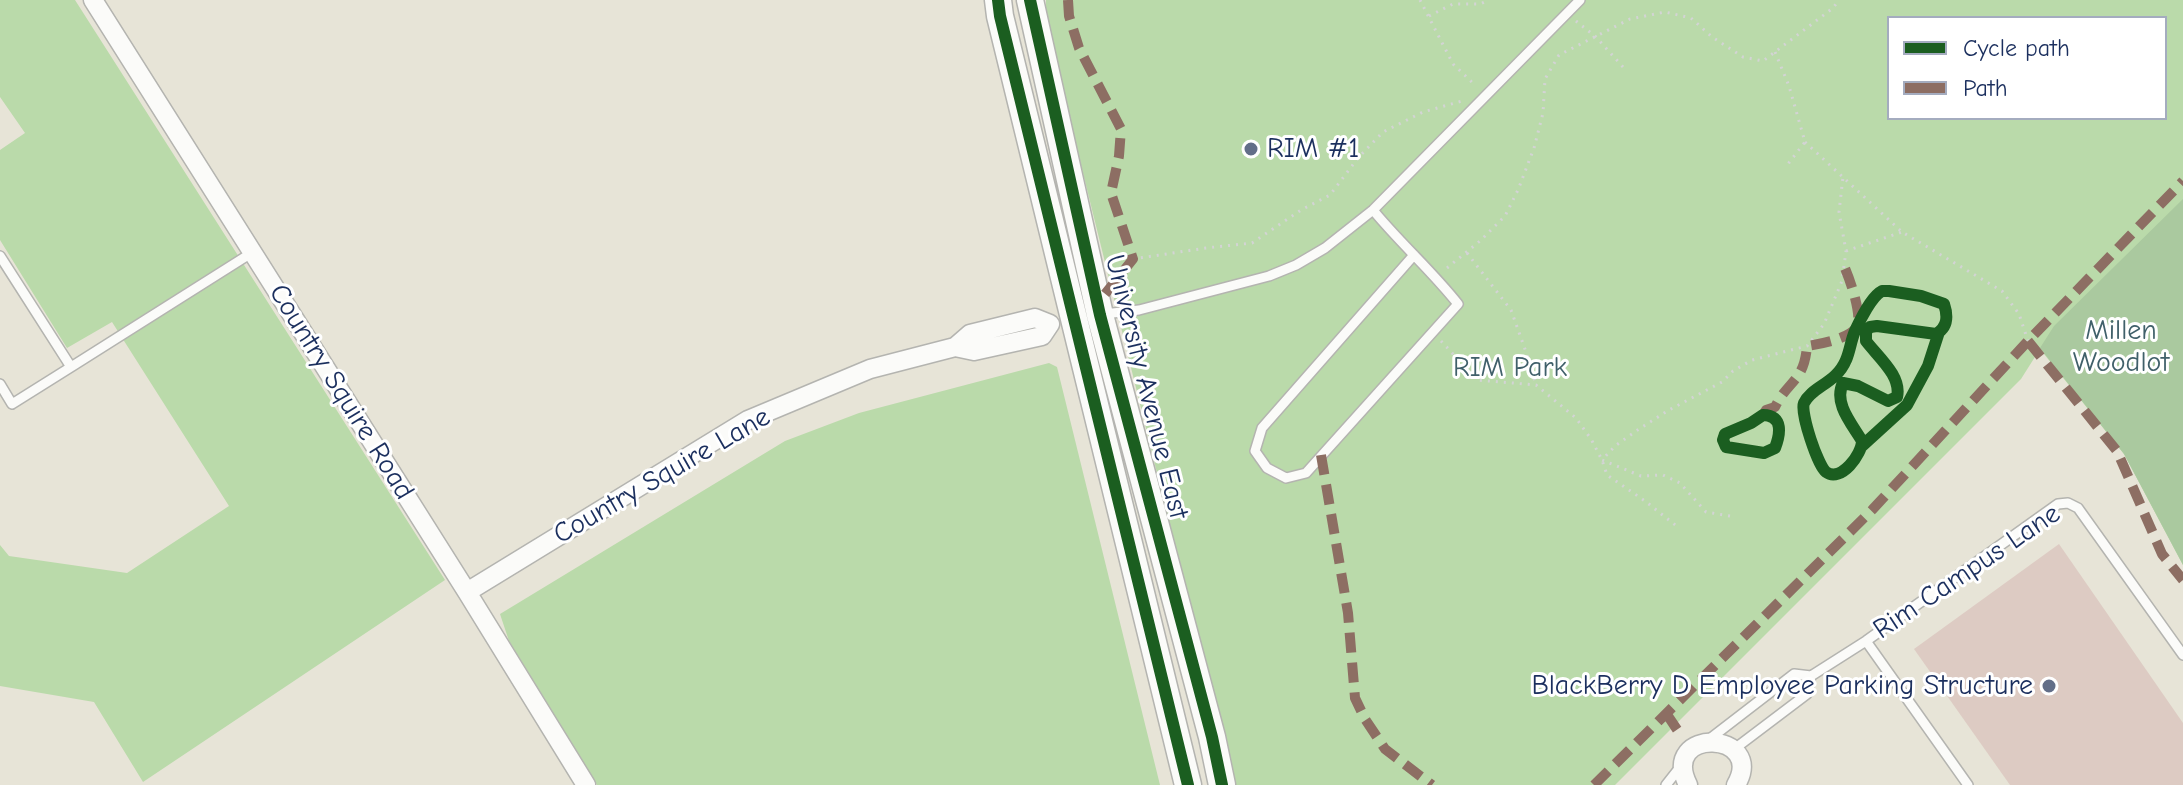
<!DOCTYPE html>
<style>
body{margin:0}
#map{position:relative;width:2183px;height:785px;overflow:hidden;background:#e7e4d7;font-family:"Comic Neue",sans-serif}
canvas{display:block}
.legend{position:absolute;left:1887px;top:16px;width:280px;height:104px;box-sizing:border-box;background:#fff;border:2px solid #a4acbf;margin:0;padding:10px 14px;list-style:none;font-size:24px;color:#1b2f5e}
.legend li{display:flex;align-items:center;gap:16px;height:40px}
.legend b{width:40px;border:2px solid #a4acbf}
</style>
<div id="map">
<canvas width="2183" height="785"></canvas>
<ul class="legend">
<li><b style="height:10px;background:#1b5e20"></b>Cycle path</li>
<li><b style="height:10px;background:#8d6e63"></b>Path</li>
</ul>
</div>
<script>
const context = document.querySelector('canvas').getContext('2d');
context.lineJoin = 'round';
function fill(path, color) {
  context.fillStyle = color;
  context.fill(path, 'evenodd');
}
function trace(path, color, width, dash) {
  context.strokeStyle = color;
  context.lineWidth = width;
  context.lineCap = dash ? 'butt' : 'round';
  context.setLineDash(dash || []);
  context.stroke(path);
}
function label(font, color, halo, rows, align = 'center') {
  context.font = font + ' "Comic Neue",sans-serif';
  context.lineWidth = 6;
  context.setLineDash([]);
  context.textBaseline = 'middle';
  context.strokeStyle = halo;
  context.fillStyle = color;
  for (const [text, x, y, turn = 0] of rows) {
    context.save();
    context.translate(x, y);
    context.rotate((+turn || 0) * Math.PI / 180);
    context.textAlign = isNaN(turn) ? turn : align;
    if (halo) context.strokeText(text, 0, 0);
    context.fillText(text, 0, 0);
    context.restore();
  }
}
const green = new Path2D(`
 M 0,0 L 75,0 L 445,580 L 143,782 L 94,702 L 0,686 L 0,545 L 9,556 L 127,573 L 229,506 L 112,322 L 67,348 L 0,240 L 0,150 L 25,133 L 0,97 Z
 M 1046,0 L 2183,0 L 2183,565 L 2124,454 L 2040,349 L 2021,379 L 1615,785 L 1234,785 L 1062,88 L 1046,15 ZM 1889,18 L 2165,18 L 2165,118 L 1889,118 Z
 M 1049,363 L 1057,367 L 1160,785 L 597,785 L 509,641 L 500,614 L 785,441 L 859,413 Z`);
const forest = new Path2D(`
 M 2183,199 L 2183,565 L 2124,454 L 2040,348 L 2054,326 Z`);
const building = new Path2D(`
 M 2059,544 L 2183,723 L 2183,785 L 2010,785 L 1914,649 Z`);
const path = new Path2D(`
 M 1420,0 L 1453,64 L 1476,86
 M 1429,16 L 1453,4 L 1480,4 L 1489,0
 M 1576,21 L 1596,37 L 1623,67
 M 1775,52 L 1789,86 L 1805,142 L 1788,164
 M 1805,142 L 1902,232 L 2002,291 L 2019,314 L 2028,341
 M 1846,251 L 1902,232
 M 1467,253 L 1511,310 L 1526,352 L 1536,385
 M 1133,259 L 1206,248 L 1252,243 L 1301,210 L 1330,195 L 1358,158 L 1383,132 L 1423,112 L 1462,101
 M 1447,268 L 1480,241 L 1505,216 L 1518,190 L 1534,148 L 1543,113 L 1545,79 L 1559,55 L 1630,19 L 1665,12 L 1691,18 L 1712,37 L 1743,57 L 1763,61 L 1833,8 L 1839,0
 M 1441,341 L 1477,380 L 1536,385 L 1576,418 L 1591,439 L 1602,460 L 1607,475 L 1645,501 L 1679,528
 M 1730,516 L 1706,512 L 1680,483 L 1663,475 L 1641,476 L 1602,460 L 1615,446 L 1639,429 L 1669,410 L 1722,382 L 1733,371 L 1752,360 L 1807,346 L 1824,324 L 1842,281 L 1846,251 L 1839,212 L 1843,177`);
const lane = new Path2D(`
 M 1373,210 C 1400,243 1432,271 1458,304 L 1306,473 L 1286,478 L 1267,468 L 1255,451 L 1262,428 L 1414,255
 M 0,256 L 71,367 L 253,252
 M 1104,314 L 1139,310 L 1269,276 L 1296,265 L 1325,248 L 1373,210 L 1580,0
 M 0,384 L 12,404 L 71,367
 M 1866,641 L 1968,785
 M 1707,741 L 1794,674 L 1811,676 L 1866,641 L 2058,504 L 2068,503 L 2078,508 L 2183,655
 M 1733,750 L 1807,694 L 1811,676
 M 1666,785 L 1681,766`);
const street = new Path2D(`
 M 93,0 L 467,592 L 586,785
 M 467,592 L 748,420 L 870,369 L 955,347 L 970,334 L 1035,318 L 1050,324 L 1042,336 L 974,351 L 955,347
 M 1688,785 C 1659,726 1767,731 1736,785`);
const secondary = new Path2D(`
 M 998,0 L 1000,16 L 1188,785
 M 1030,0 L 1100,315 L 1212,737 L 1222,785`);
const quiet = new Path2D(`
 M 1068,0 L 1069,16 L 1079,48 L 1121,129 L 1119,156 L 1111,193 L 1133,259 L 1098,303
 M 2028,341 L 2117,451 L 2162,554 L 2183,580
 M 1763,415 L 1766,410 L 1775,407 C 1789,379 1804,382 1807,346 C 1820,344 1848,339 1856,328 C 1864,318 1849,277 1844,266
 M 1321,455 L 1348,613 L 1355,698 L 1365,719 L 1385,749 L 1432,785
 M 1666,713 L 1682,737
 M 1594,785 L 1872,510 L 2028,341 L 2183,181`);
const cycleway = new Path2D(`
 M 998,0 L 1000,16 L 1188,785
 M 1030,0 L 1100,315 L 1212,737 L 1222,785
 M 1882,291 L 1889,291 L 1921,296 L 1944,304 C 1948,316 1948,327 1936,334 L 1877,326 L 1870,327 L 1866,331 L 1866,341 C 1878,357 1902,376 1897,397 L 1888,401 L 1858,386 L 1843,383 C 1833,403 1852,424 1862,441 C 1862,454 1841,483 1826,472 C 1818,466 1800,413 1804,403 C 1812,386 1836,384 1846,360 C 1850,351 1851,340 1855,331 C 1860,320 1872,296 1882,291 Z
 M 1763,415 C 1784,415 1780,435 1775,448 L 1764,453 L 1726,447 L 1723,440 L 1725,434 L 1751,423 Z
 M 1862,446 L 1907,405 L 1928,366 L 1939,332`);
const markers = [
 [1251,149,8,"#626e88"],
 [2049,686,8,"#626e88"]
];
const poiNames = [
 ["RIM #1",1267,149],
 ["BlackBerry D Employee Parking Structure",2033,686,"right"]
];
const parkNames = [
 ["Millen",2121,331],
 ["Woodlot",2121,363],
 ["RIM Park",1510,368]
];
const streetNames = [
 ["University Avenue East",1146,387,76],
 ["Country Squire Road",341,392,58],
 ["Country Squire Lane",662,476,-30],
 ["Rim Campus Lane",1967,572,-34]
];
fill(green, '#badaaa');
fill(forest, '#aac99f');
fill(building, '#ddcbc3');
trace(lane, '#b4b4b0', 12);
trace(street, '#b4b4b0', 21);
trace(secondary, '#b4b4b0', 29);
trace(path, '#d3d4d4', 3, [2, 6]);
trace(lane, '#fbfbf9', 9);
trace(street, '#fbfbf9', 18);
trace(secondary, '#fbfbf9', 26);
trace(quiet, '#8d6e63', 10, [20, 10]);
trace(cycleway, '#1b5e20', 12);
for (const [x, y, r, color] of markers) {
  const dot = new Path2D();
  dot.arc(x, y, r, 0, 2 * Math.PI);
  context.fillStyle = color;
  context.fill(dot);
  trace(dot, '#fff', 3);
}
label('28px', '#1b2f5e', '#fff', poiNames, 'left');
label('28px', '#40606a', '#fff', parkNames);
label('28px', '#1b2f5e', '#fff', streetNames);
</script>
